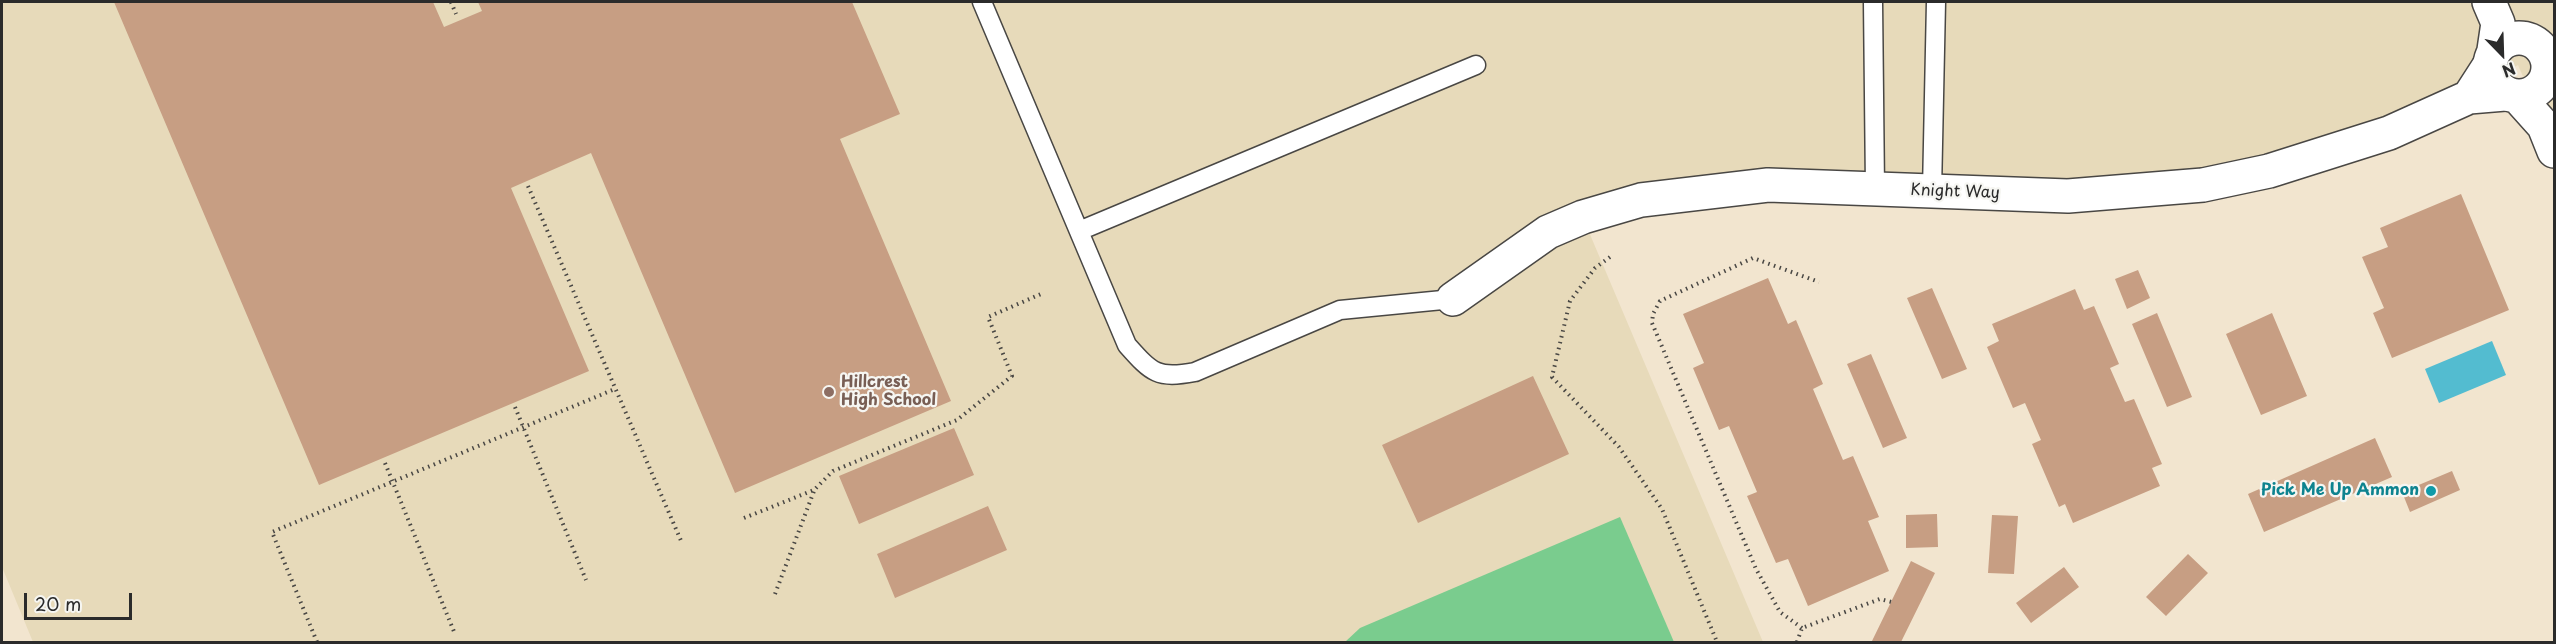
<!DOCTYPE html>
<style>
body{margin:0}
#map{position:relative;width:2556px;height:644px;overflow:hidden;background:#f2e5cf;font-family:"Playpen Sans",sans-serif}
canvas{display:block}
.frame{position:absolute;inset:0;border:3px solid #2b2b2b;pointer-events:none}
.north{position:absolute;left:2472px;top:24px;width:60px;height:60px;-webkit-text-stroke:4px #f6f6f2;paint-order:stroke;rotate:157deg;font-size:16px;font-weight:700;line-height:24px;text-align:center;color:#2b2b2b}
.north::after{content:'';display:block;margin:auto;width:21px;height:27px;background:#2b2b2b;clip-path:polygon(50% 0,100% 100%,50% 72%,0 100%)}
.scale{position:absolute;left:24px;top:593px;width:108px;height:27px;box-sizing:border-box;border:3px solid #2b2b2b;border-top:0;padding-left:8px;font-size:18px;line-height:21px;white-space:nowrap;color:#2b2b2b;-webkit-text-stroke:4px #f6f6f2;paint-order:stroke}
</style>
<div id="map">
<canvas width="2556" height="644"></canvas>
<div class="frame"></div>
<div class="north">N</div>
<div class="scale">20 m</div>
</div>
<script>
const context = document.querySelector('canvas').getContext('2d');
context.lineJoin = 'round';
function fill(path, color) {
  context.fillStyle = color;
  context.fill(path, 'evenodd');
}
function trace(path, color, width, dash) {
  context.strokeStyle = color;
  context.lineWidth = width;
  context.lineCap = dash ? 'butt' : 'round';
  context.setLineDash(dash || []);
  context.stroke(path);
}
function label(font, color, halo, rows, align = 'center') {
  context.font = font + ' "Playpen Sans",sans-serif';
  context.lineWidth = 4.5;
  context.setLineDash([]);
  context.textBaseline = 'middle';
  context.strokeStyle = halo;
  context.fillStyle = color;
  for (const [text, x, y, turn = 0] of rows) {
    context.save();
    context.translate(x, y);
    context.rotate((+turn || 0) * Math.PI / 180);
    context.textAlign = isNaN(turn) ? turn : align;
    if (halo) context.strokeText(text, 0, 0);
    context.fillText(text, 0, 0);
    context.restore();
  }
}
const built = new Path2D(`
 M 2,2 L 2554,2 L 2554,50 L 2534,59 L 2554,52 L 2554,148 L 2518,65 L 2435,112 L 2203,185 L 1768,185 L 1583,218 L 1763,642 L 33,642 L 2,567 Z`);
const green = new Path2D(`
 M 1620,517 L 1674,642 L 1345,642 L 1360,628 Z`);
const water = new Path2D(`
 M 2492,341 L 2506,375 L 2439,403 L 2425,369 Z`);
const building = new Path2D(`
 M 114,2 L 433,2 L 444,27 L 482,11 L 478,2 L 852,2 L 900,114 L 840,139 L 951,401 L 735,493 L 591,153 L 511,188 L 589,371 L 319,485 Z
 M 2461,194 L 2509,310 L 2392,358 L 2373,313 L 2384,308 L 2362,257 L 2388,247 L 2380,228 Z
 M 2138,270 L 2150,298 L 2127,309 L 2115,279 Z
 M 1768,278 L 1788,324 L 1796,320 L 1823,384 L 1813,389 L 1843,460 L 1853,456 L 1879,517 L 1868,521 L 1889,571 L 1808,606 L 1788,559 L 1776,563 L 1747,496 L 1757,492 L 1729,426 L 1719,430 L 1693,368 L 1704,363 L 1683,314 Z
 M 1932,288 L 1967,369 L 1942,379 L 1907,298 Z
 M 2075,289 L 2084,310 L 2094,306 L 2119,364 L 2110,368 L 2125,402 L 2134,399 L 2162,464 L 2152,468 L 2160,486 L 2073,523 L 2065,504 L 2059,507 L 2032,444 L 2041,440 L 2025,403 L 2013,408 L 1987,347 L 1999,341 L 1992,324 Z
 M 2157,313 L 2192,397 L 2167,407 L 2132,324 Z
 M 2272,313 L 2307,396 L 2261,415 L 2226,334 Z
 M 1871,354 L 1907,438 L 1883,448 L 1847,364 Z
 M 1533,376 L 1569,454 L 1418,523 L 1382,445 Z
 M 954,428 L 974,475 L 859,524 L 839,476 Z
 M 2375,438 L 2392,477 L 2264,532 L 2248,494 Z
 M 2452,471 L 2460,490 L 2410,512 L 2402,492 Z
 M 988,506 L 1007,550 L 895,598 L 877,554 Z
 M 1937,514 L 1938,547 L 1906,548 L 1906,515 Z
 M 1992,515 L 2018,516 L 2014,574 L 1988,573 Z
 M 2188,554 L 2208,573 L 2166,616 L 2146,597 Z
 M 1911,561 L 1935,573 L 1901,642 L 1875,642 L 1872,641 Z
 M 2064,567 L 2079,587 L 2031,623 L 2016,603 Z`);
const path = new Path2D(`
 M 451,2 L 456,14
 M 528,186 L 682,543
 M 1610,257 L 1595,268 L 1570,301 L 1552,377 L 1619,447 L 1662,509 L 1717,642
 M 515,407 L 586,580
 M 385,463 L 455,634
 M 744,518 L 814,490 L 833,471 L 957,420 L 1012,376 L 988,317 L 1041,294
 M 775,594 L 814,491
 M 1802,628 L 1780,612 L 1756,569 L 1652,323 L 1653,314 L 1660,301 L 1753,258 L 1819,282
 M 317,642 L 272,532 L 615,389
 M 1797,642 L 1802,628 L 1880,599 L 1895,603`);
const lane = new Path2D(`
 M 982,2 L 1127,345 C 1152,373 1157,379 1195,372 L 1340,310 L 1453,299
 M 1873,2 L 1875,189
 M 1932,191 L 1936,2
 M 1079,231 L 1476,65`);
const street = new Path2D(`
 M 2469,97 L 2489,66
 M 1453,299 L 1548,232 L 1583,217 L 1641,200 L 1768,185 L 2068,196 L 2203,185 L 2269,171 L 2389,133 L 2469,97 L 2505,94`);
const secondary = new Path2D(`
 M 2489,2 L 2498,23 L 2494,50
 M2490 67a29 29 0 1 1 58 0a29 29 0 1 1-58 0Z
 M 2518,97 L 2544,126 L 2554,151`);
const markers = [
 [829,392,6,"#8d6e63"],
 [2431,491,6,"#0f9aa8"]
];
const streetNames = [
 ["Knight Way",1955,192,2]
];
const educationNames = [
 ["Hillcrest",841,383],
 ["High School",841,401]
];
const cultureNames = [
 ["Pick Me Up Ammon",2419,491]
];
fill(built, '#e7daba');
fill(green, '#7acc8e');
fill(water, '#53bcd0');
fill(building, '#c79e83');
trace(lane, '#494744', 21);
trace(street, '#494744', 36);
trace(secondary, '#494744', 36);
trace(path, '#494744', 4, [1.5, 4.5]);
trace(lane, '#fff', 18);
trace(street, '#fff', 33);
trace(secondary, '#fff', 33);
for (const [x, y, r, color] of markers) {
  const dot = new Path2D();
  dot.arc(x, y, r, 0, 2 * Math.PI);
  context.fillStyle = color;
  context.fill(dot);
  trace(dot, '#f6f6f2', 2);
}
label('16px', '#2b2b2b', '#f6f6f2', streetNames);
label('bold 16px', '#785e54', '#f6f6f2', educationNames, 'left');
label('bold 16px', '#0d838f', '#f6f6f2', cultureNames, 'right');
</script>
